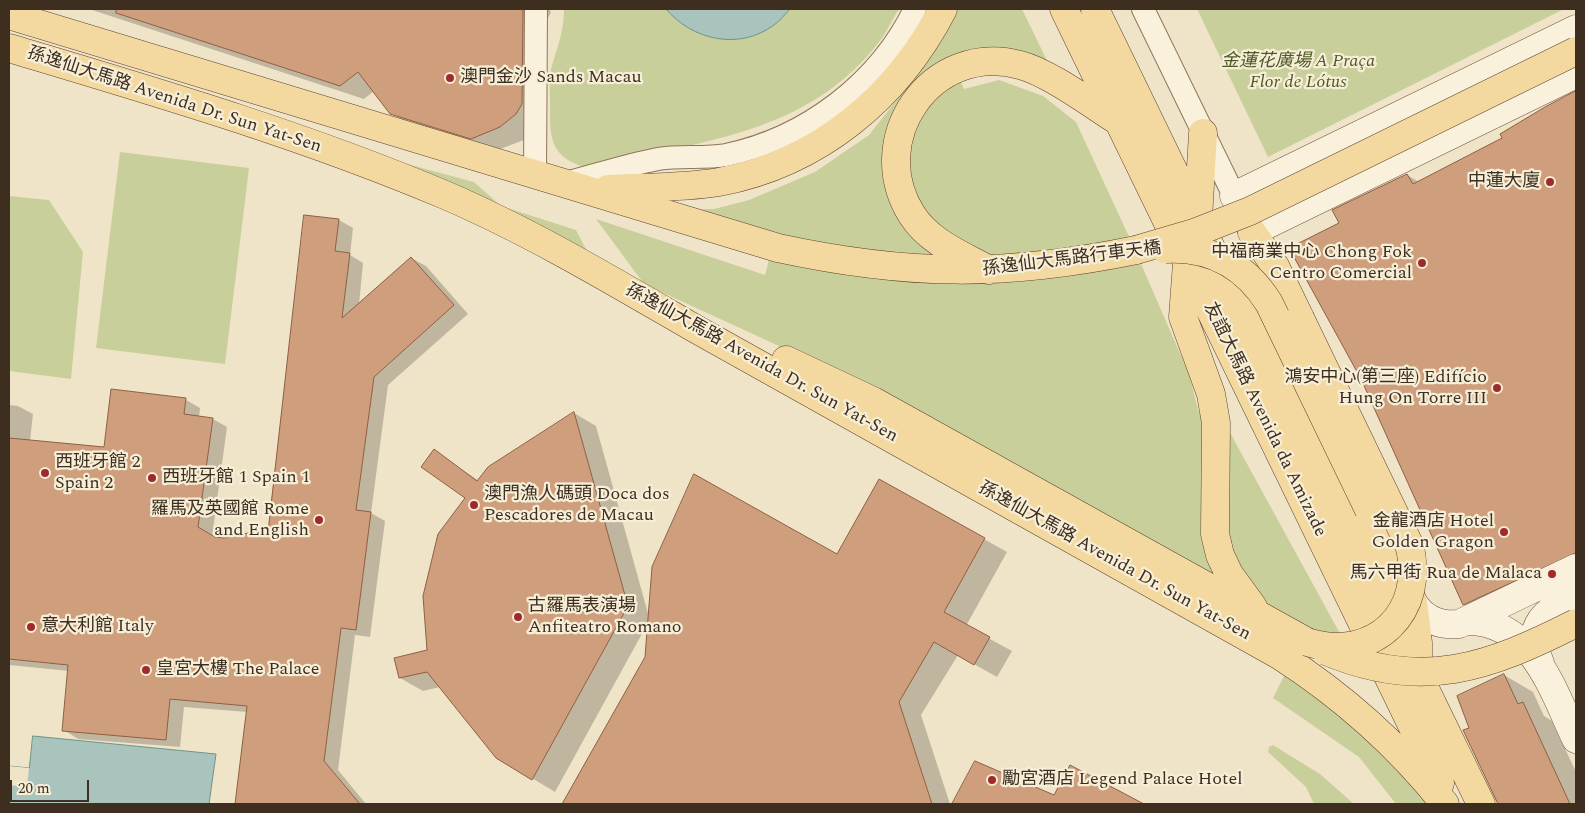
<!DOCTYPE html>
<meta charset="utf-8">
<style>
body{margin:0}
#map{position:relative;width:1585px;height:813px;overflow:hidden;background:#f0e4c8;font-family:Spectral,serif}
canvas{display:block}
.frame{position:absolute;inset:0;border:10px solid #3d2e20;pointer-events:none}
.scale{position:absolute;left:10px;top:780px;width:79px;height:22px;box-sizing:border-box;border:2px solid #3d2e20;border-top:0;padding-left:6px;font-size:15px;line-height:18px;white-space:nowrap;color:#3d2e20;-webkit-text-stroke:4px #f7eed8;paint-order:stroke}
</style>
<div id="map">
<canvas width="1585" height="813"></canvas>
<div class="frame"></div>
<div class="scale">20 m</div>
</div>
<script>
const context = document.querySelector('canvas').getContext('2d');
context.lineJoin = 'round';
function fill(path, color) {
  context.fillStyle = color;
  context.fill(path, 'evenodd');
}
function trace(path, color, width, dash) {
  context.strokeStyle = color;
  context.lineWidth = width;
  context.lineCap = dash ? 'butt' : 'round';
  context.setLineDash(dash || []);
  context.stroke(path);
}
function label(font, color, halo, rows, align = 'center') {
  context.font = font + ' Spectral,"Noto Sans SC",serif';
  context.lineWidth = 4.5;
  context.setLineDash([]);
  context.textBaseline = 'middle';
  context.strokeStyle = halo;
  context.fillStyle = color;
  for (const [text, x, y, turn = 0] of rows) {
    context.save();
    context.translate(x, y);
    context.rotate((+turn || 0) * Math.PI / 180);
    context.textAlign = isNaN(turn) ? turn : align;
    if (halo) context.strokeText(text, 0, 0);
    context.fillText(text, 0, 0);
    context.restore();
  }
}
const green = new Path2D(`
 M 564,9 L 899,9 C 893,18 888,29 882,38 C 809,137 694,142 585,167 C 547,157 550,132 550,100 C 550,90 549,78 551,69 C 557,47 564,32 564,9 Z
 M 956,9 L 1022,9 L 1054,75 L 954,66 L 964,89 L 999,80 L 1043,96 L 1076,122 L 1131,241 L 1189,374 L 1199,413 L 1228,429 L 1349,650 L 879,392 L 644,284 L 596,219 L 765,275 L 773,244 L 666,210 L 714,209 L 749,200 L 815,172 L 869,135 L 920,70 Z
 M 1197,9 L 1564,9 L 1268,157 Z
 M 120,152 L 249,168 L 225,364 L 96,348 Z
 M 381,157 L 474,182 L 501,206 L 576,230 L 588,253 Z
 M 9,196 L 49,200 L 83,252 L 71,379 L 9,371 Z
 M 1287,670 L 1366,734 L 1435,804 L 1396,804 L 1359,757 L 1273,698 Z
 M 1273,745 L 1320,774 L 1354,804 L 1314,804 L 1306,787 L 1268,752 L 1269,747 Z`);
const water = new Path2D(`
 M 666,9 L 790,9 C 785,14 780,21 774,25 C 739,51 692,40 666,9 Z
 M 33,736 L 216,754 L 209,804 L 9,804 L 9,766 L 29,768 Z`);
const pier = new Path2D(`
 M 9,766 L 29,768 L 27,787 L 9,785 Z`);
const shadow = new Path2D(`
 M 89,9 L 549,9 L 551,12 L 546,22 L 539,127 L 524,140 L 495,151 L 414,127 L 391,113 L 374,91 L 364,99 Z
 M 1576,92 L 1576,579 L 1491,620 L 1464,604 L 1340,223 L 1407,175 L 1419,182 L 1503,138 L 1546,108 Z
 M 339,220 L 353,228 L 350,255 L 363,263 L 359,305 L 411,258 L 426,266 L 468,314 L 388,385 L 371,513 L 385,521 L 370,637 L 355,635 L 338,770 L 366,804 L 237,804 L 247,712 L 184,707 L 180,747 L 78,739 L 64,730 L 69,671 L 9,665 L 9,405 L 18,406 L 33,414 L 30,441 L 105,449 L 113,390 L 186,400 L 200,408 L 199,417 L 213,419 L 227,427 L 212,537 L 224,540 L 269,530 Z
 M 574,413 L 596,426 L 649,617 L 838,556 L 984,539 L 1007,552 L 966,626 L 1012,651 L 997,677 L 958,655 L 921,715 L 950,804 L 563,804 L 647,657 L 649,621 L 555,792 L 497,757 L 440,687 L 423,691 L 400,678 L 428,651 L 467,498 L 434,451 L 479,481 Z
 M 1504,675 L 1533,692 L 1544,716 L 1552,721 L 1576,772 L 1576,804 L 1499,804 L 1465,731 L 1470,728 Z
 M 975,763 L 1055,797 L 1070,767 L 1141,804 L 953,804 Z`);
const building = new Path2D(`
 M 117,9 L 523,9 L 522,104 L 516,114 L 500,127 L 471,139 L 390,114 L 358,72 L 340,86 L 116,13 Z
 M 1576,91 L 1576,553 L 1463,605 L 1361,379 L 1289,248 L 1339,223 L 1332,210 L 1407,174 L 1413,184 L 1502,138 L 1500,134 L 1545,107 Z
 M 304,215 L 339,219 L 335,251 L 350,253 L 342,318 L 411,257 L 454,305 L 374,377 L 356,510 L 371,512 L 356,630 L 341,628 L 324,761 L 360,804 L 235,804 L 247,706 L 170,699 L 166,740 L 62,731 L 68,665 L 9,659 L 9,438 L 104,447 L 111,389 L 186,398 L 184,414 L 213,418 L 198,527 L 215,537 L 224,538 L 268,529 Z
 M 574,412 L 628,606 L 532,780 L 496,758 L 427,672 L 399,678 L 394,658 L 427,650 L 423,596 L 438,534 L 465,498 L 421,467 L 434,449 L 477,481 L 488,467 Z
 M 694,474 L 837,554 L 879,479 L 985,538 L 944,612 L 990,637 L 974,665 L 934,642 L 899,702 L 932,804 L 562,804 L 645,657 L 652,567 Z
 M 1504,674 L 1518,704 L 1523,702 L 1570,804 L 1498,804 L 1463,730 L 1469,728 L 1457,696 Z
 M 975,761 L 1054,795 L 1070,765 L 1144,804 L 952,804 Z`);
const street = new Path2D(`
 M 1143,9 L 1241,210
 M 535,174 L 536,9
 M 566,183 C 596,175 627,165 658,159 C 680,155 704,159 726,155 C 807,138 879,83 915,9`);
const secondary = new Path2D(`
 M 1234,196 L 1576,29
 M 1252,232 L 1576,74
 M 1413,602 C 1423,619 1439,626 1459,624 L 1576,568
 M 1469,621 C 1533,622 1553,691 1576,739
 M 1540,663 C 1524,626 1547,609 1576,595`);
const primary = new Path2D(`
 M 1064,9 L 1440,783
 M 1095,9 L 1481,804
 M 9,15 L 778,248 C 908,276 1005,277 1136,250
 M 9,48 C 156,92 303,135 445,195 C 531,232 613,281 694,328 L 1279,655 C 1343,696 1398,745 1445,804
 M 608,189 C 645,187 683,188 719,182 C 819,163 897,98 943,9
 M 1198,219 L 1203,133
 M 1252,232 L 1275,266 L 1300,318
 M 1187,263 L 1183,317 L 1211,394 L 1216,423 L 1215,534 L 1220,555 L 1229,574 L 1253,607
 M 989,270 C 962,255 929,242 912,215 C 864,140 931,41 1020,65 C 1050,73 1091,104 1118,121
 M 786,360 L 873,401 L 1307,642
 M 1369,510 L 1413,602 L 1418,643 L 1418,665`);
const primaryBridge = new Path2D(`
 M 1165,249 C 1210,246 1245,265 1269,303 L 1369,510
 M 1136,250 L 1194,233 L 1250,211 L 1576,51
 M 1300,318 L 1409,544 C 1427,612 1374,663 1307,642
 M 1326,651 C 1423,692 1489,667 1576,623`);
const markers = [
 [450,78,5,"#9e2a2b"],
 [1550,182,5,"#9e2a2b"],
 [1422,263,5,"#9e2a2b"],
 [1497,388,5,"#9e2a2b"],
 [45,473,5,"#9e2a2b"],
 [152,478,5,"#9e2a2b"],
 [474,505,5,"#9e2a2b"],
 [319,520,5,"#9e2a2b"],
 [1504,532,5,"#9e2a2b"],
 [1552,574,5,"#9e2a2b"],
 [518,617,5,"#9e2a2b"],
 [31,627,5,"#9e2a2b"],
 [146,670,5,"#9e2a2b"],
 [992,780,5,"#9e2a2b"]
];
const parkNames = [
 ["金蓮花廣場 A Praça",1298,62],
 ["Flor de Lótus",1298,83]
];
const poiNames = [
 ["澳門金沙 Sands Macau",460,78],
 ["中蓮大廈",1540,182,"right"],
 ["中福商業中心 Chong Fok",1412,253,"right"],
 ["Centro Comercial",1412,274,"right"],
 ["鴻安中心(第三座) Edifício",1487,378,"right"],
 ["Hung On Torre III",1487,399,"right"],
 ["西班牙館 2",55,463],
 ["Spain 2",55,484],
 ["西班牙館 1 Spain 1",162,478],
 ["澳門漁人碼頭 Doca dos",484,495],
 ["Pescadores de Macau",484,516],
 ["羅馬及英國館 Rome",309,510,"right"],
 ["and English",309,531,"right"],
 ["金龍酒店 Hotel",1494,522,"right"],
 ["Golden Gragon",1494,543,"right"],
 ["馬六甲街 Rua de Malaca",1542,574,"right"],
 ["古羅馬表演場",528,607],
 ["Anfiteatro Romano",528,628],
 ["意大利館 Italy",41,627],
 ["皇宮大樓 The Palace",156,670],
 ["勵宮酒店 Legend Palace Hotel",1002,780]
];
const streetNames = [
 ["孫逸仙大馬路 Avenida Dr. Sun Yat-Sen",174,101,18],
 ["孫逸仙大馬路行車天橋",1072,260,-7],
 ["孫逸仙大馬路 Avenida Dr. Sun Yat-Sen",761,364,29],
 ["友誼大馬路 Avenida da Amizade",1264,420,64],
 ["孫逸仙大馬路 Avenida Dr. Sun Yat-Sen",1114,562,29]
];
fill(green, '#c9cf9b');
fill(water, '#a9c4bc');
trace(water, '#6f938a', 1);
fill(pier, '#f0e4c8');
fill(shadow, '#0003');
fill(building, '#cf9f7d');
trace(building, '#8d5f41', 1);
trace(street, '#8d765c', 24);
trace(secondary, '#6f573f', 29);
trace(primary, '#5b4430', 29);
trace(street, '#faf1dc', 22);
trace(secondary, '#faf1dc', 28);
trace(primary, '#f3d9a0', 28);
trace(primaryBridge, '#5b4430', 29, []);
trace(primaryBridge, '#f3d9a0', 28);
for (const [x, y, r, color] of markers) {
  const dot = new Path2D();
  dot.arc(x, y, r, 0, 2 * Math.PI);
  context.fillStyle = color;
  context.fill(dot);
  trace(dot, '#f7eed8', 2);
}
label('italic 18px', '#4d5a26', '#f7eed8', parkNames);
label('18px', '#3d2e20', '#f7eed8', poiNames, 'left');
label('18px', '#3d2e20', '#f7eed8', streetNames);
</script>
